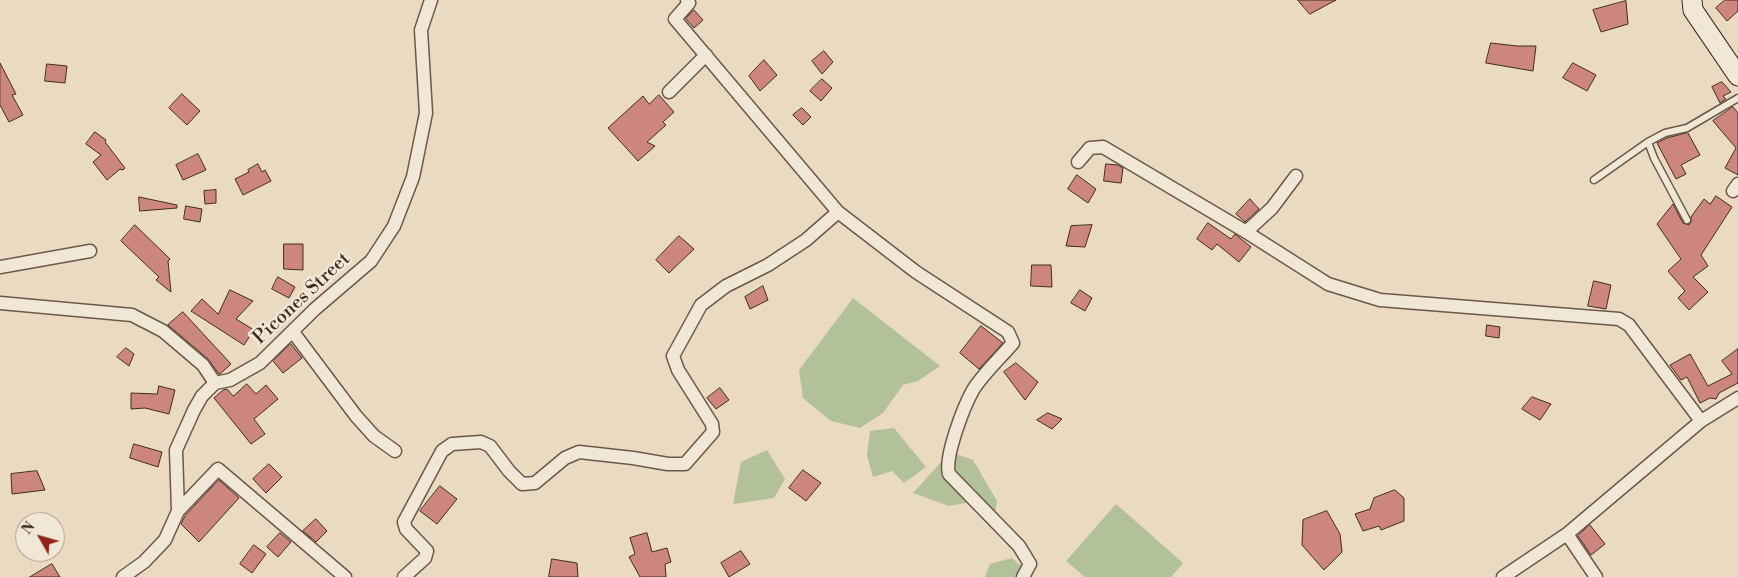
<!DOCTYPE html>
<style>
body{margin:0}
#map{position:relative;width:1738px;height:577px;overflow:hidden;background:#eadac2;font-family:"Libre Bodoni",serif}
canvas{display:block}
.north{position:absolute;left:15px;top:512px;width:50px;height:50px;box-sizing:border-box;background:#f1e7d7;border:1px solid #aa9c8d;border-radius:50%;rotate:308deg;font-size:14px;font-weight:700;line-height:20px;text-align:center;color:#402c1f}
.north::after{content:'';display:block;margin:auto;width:18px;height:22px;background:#8f2418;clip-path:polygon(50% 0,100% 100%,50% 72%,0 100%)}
</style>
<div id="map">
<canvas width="1738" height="577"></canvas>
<div class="north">N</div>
</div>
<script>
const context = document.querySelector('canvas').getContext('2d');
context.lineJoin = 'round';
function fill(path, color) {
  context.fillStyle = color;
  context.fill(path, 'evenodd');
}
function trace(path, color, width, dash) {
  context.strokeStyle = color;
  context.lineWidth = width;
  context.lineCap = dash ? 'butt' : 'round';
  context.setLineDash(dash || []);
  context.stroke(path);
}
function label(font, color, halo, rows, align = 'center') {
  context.font = font + ' "Libre Bodoni",serif';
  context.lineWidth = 5;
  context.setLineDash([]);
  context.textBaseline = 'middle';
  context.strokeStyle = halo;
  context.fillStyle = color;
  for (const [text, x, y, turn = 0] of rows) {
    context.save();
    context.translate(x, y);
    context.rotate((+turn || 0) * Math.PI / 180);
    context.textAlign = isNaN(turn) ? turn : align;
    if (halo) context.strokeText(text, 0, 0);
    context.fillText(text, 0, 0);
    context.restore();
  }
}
const green = new Path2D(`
 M 853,298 L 940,366 L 918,381 L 903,385 L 883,413 L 860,428 L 831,421 L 803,398 L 799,370 Z
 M 894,428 L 926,467 L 904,483 L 892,471 L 873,477 L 867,455 L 870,431 Z
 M 767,450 L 785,479 L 774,498 L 733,504 L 741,462 Z
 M 950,452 L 973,460 L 997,501 L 994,523 L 984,520 L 971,502 L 949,506 L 913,493 Z
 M 1116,504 L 1183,563 L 1171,577 L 1085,577 L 1066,561 Z
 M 1012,558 L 1030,574 L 1028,577 L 985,577 L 990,564 Z`);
const building = new Path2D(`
 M 1298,0 L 1336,0 L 1310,14 Z
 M 1725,0 L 1738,0 L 1738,11 L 1727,21 L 1716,8 Z
 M 1626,1 L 1628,24 L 1601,32 L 1593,10 Z
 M 694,10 L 703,20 L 694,28 L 686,19 Z
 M 1491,43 L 1517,46 L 1536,46 L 1533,71 L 1486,63 Z
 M 824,51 L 833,62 L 822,74 L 812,61 Z
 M 764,60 L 777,75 L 760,91 L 749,76 Z
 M 0,63 L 16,94 L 12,95 L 23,115 L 9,122 L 0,105 Z
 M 1573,63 L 1596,75 L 1587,91 L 1563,78 Z
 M 47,64 L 67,66 L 65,83 L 45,81 Z
 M 822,79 L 832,88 L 821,101 L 810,91 Z
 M 1722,82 L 1731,92 L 1723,96 L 1726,99 L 1720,103 L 1712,87 Z
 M 182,94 L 200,111 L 187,125 L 169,108 Z
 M 659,95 L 674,112 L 663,122 L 666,125 L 647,142 L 655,146 L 638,161 L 608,128 L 643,96 L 649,104 Z
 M 1733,107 L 1738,113 L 1738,175 L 1725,168 L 1736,148 L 1713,121 Z
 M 802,108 L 811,117 L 803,125 L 793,115 Z
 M 95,132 L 106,140 L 105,142 L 125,168 L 123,170 L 120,169 L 107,180 L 93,162 L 101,155 L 86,144 Z
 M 1688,133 L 1700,155 L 1681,165 L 1686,174 L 1676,179 L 1657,143 L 1667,138 Z
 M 198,154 L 206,170 L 183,180 L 176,165 Z
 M 258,164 L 262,172 L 265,170 L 271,181 L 243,195 L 235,179 L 249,172 L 248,170 Z
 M 1106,164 L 1118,165 L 1123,168 L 1121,183 L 1104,181 Z
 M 1077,175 L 1096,189 L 1088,203 L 1068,189 Z
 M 216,190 L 216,203 L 205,204 L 204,191 Z
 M 1716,196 L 1732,207 L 1701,255 L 1708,266 L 1693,277 L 1708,292 L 1689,310 L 1678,298 L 1685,291 L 1668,271 L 1681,259 L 1657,224 L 1673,204 L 1683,223 L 1689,225 L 1691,222 L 1691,217 L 1704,199 L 1710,204 Z
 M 139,197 L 177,205 L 177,208 L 140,211 Z
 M 1250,199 L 1259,209 L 1245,222 L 1236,214 Z
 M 186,206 L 202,209 L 200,222 L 184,219 Z
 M 1208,223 L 1231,239 L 1235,234 L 1251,247 L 1239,262 L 1217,244 L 1212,250 L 1197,239 Z
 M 135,225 L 170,259 L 168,261 L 171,292 L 156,280 L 159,277 L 121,241 Z
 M 1092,225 L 1085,247 L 1066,246 L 1071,226 Z
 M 679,236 L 694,249 L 669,273 L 656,260 Z
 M 284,244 L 303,244 L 303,270 L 284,269 Z
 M 1032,265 L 1051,265 L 1052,287 L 1031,286 Z
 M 278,277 L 295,287 L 289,298 L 272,289 Z
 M 1594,281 L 1611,285 L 1606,309 L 1588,306 Z
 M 763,286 L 768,300 L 750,309 L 745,297 Z
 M 230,290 L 253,301 L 236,319 L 254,330 L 244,345 L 191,311 L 202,299 L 218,314 Z
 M 1080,290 L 1092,298 L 1085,311 L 1071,303 Z
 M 183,312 L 231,364 L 220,374 L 219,374 L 208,359 L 168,325 Z
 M 1487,325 L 1500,327 L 1499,338 L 1486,336 Z
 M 981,326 L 1003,343 L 979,369 L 960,353 Z
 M 291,344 L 302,358 L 283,373 L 273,361 Z
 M 126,348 L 134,354 L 129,366 L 117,357 Z
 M 1738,349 L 1738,383 L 1719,393 L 1716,399 L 1710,398 L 1700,403 L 1687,377 L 1681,380 L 1670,365 L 1690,354 L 1708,386 L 1732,374 L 1722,361 Z
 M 1016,363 L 1038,382 L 1025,400 L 1004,372 Z
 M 247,384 L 256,394 L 266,385 L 278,399 L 254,419 L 265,434 L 251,444 L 214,398 L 223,390 L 227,389 L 233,396 Z
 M 159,386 L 175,390 L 169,414 L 145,408 L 131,409 L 131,393 L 157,394 Z
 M 720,388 L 729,400 L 716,409 L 707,398 Z
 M 1532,397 L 1551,404 L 1540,420 L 1522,409 Z
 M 1048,413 L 1062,419 L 1052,429 L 1037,420 Z
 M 134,444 L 162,452 L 158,467 L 130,458 Z
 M 269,464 L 282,477 L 266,493 L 253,479 Z
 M 803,470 L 821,483 L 806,501 L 789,488 Z
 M 37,471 L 45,490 L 12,494 L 11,474 Z
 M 219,480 L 239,498 L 199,542 L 181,524 L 185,516 Z
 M 440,486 L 457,499 L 437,524 L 420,511 Z
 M 1395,490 L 1404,498 L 1404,521 L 1381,530 L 1379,526 L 1363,531 L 1355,514 L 1370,509 L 1374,498 Z
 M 1327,511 L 1340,534 L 1342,552 L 1324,570 L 1302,545 L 1303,520 Z
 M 316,519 L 327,531 L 316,542 L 303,531 Z
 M 1590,525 L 1605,544 L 1591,555 L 1578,536 Z
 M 280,533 L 291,542 L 278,557 L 267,547 Z
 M 647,533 L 652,552 L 667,548 L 671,562 L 665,564 L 666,577 L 640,577 L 629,557 L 635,554 L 630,538 Z
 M 254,545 L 266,554 L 252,573 L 240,564 Z
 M 741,551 L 750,564 L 729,577 L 721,563 Z
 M 552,559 L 577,563 L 578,577 L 549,577 Z
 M 52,564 L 60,577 L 30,577 Z`);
const lane = new Path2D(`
 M 1648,142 L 1654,158 L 1687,220
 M 1594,180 L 1648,142 L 1665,133 L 1687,128 L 1738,98`);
const street = new Path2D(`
 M 687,0 L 689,3 L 675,19 L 838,212 L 916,272 L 1008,332 L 1013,343 C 1001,357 982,375 973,390 C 964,406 944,457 949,474 L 1019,546 L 1030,564 L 1023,577
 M 669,92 L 706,55
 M 1078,162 L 1090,148 L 1103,147 L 1243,230 L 1328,284 L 1380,300 L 1619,319 L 1629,325 L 1701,421
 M 1733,191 L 1738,184
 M 1246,232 L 1272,208 L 1296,176
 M 0,267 L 90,251
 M 0,303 L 132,315 L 163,331 L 203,365 L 215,383
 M 293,332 L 356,416 L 374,436 L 395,451
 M 178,511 L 218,469 L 345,577
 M 1567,534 L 1701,421 L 1738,398
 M 123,577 L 144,562 L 165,540 L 178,511 L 176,450 L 194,410 L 202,396 L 215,383 L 230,380 L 260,363 L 315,309 L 371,261 L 394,226 L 413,177 L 426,113 L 421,30 L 431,0
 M 404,577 L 425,558 L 427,551 L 406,529 L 404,522 L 442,451 L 452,444 L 481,442 L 490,446 L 509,471 L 522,484 L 535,483 L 565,458 L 579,452 L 633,458 L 668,464 L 685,464 L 713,432 L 712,424 L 678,370 L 673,356 L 701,305 L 726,286 L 768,265 L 806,240 L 838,212
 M 1503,577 L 1567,534 L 1596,577`);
const secondary = new Path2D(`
 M 1692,0 L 1693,10 L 1738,76`);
const streetNames = [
 ["Picones Street",302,299,-43]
];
fill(green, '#b2c197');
fill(building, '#cd867d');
trace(building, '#402c1f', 1);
trace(lane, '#6a5848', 9);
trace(street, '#6a5848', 15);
trace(secondary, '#402c1f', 21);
trace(lane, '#f1e7d7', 6);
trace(street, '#f1e7d7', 12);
trace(secondary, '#f1e7d7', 19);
label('19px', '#402c1f', '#f1e7d7', streetNames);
</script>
